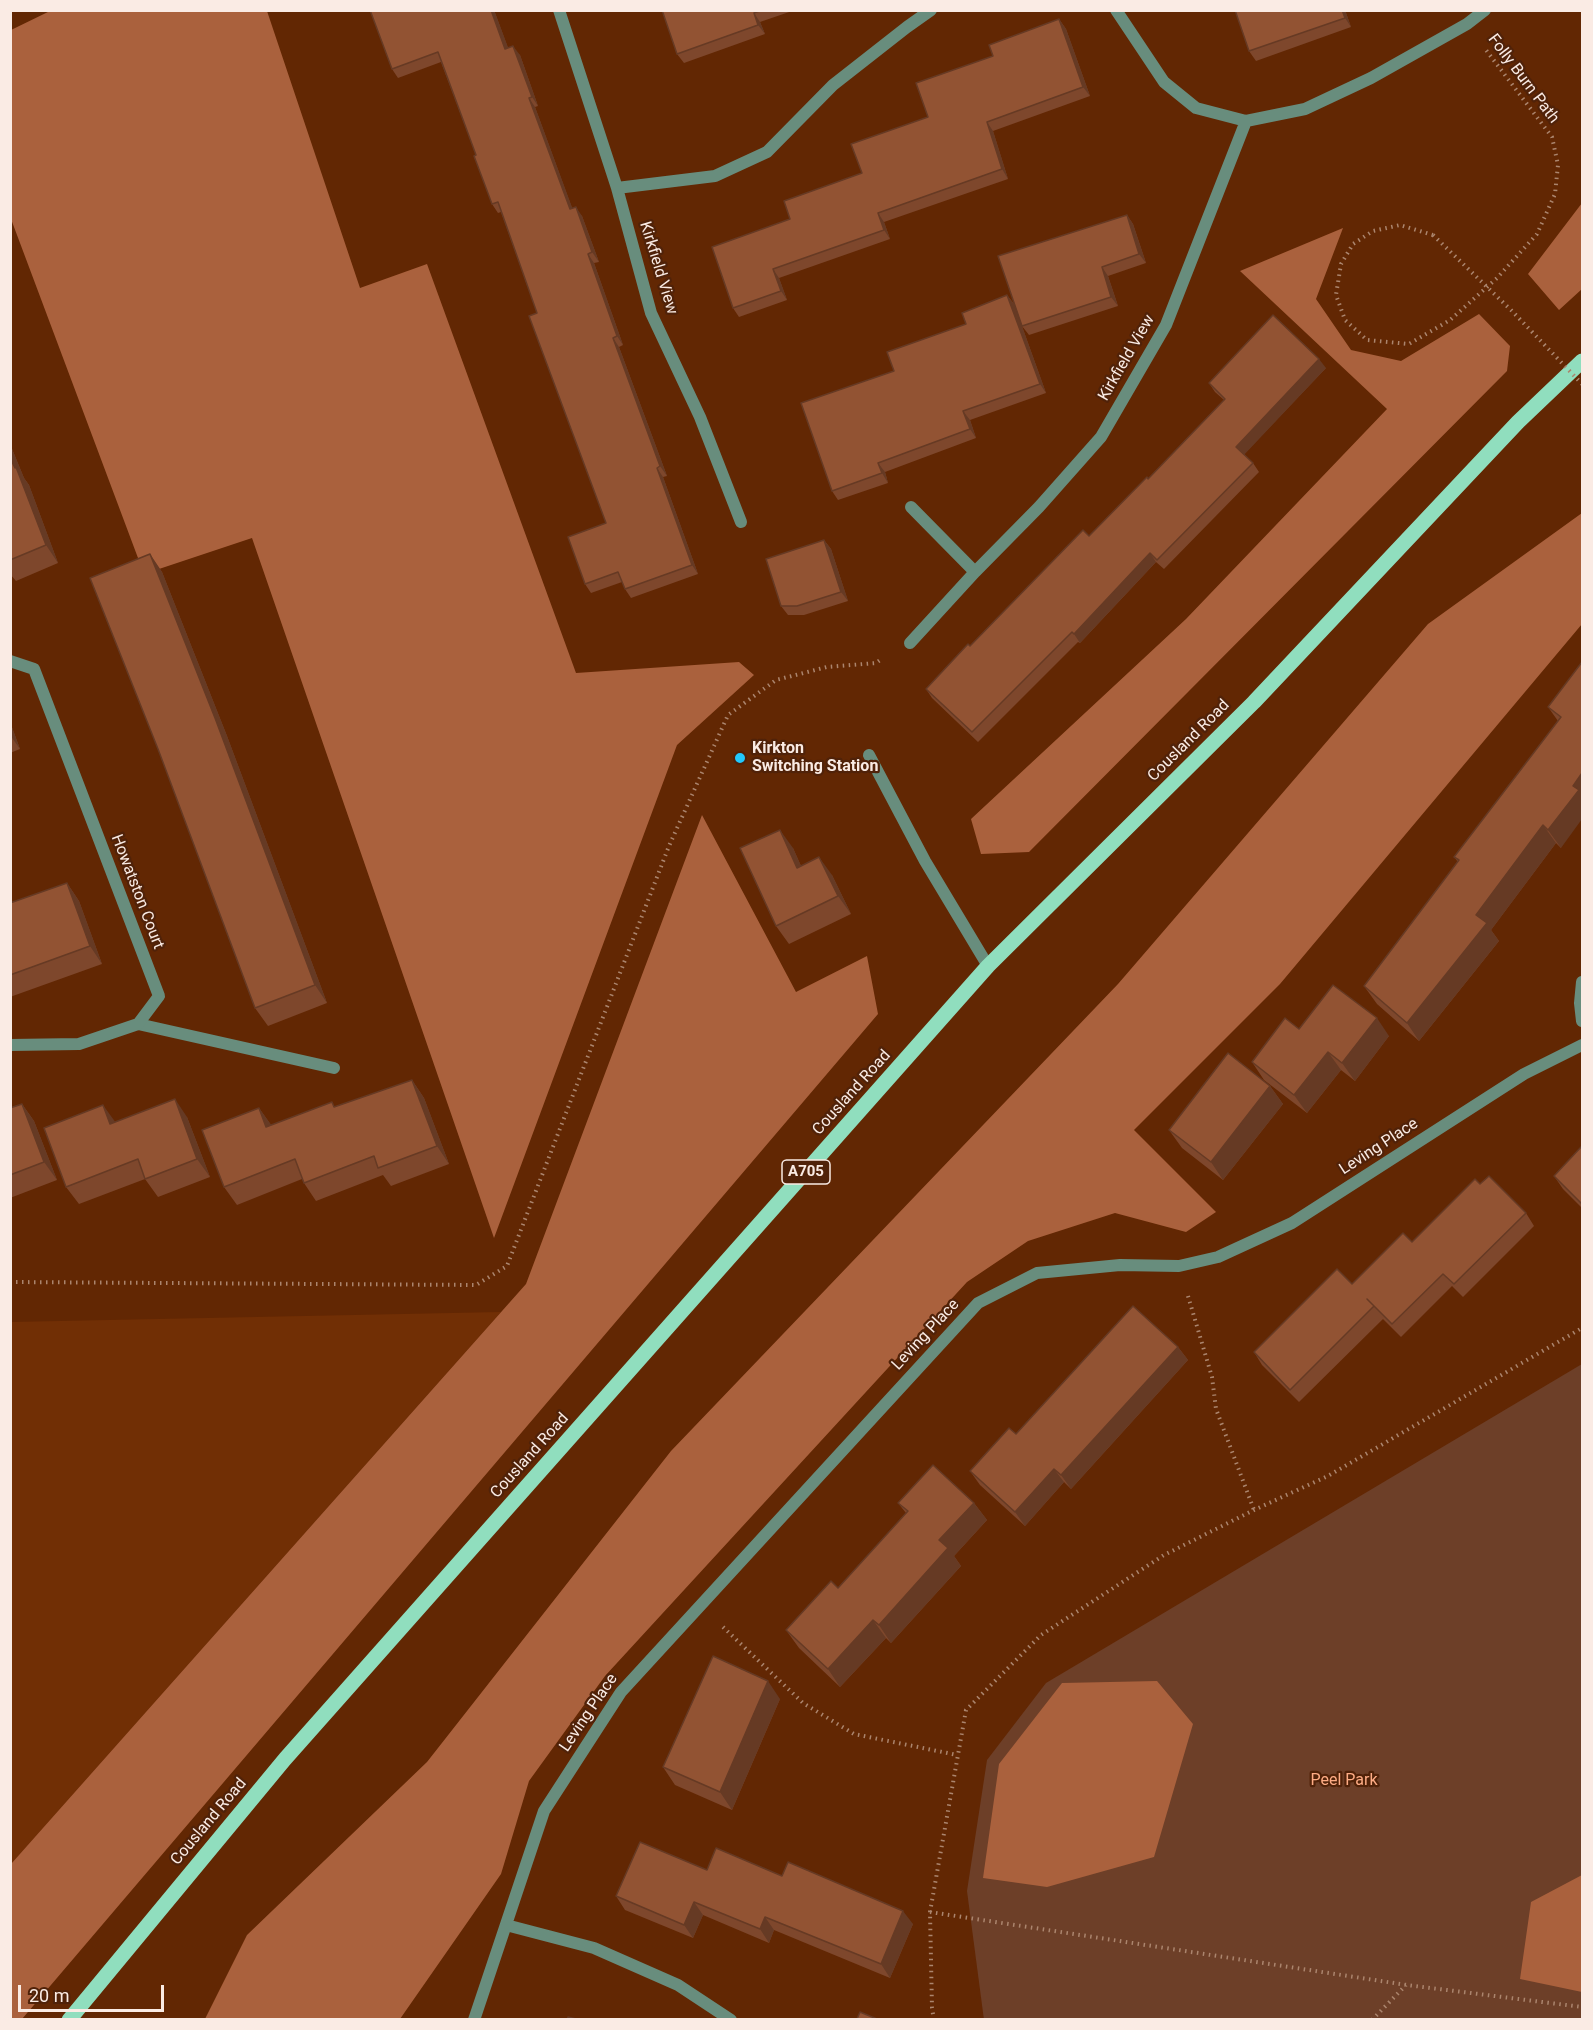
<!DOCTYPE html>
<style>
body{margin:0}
#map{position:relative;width:1593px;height:2030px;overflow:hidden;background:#622703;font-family:Roboto,sans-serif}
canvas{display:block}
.frame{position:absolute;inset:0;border:12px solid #faebe4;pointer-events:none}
.scale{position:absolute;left:18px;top:1985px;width:146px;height:27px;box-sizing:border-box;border:3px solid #faebe4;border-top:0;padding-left:8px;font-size:18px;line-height:21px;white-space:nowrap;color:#faebe4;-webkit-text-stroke:4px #502209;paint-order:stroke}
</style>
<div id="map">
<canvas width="1593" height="2030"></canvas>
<div class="frame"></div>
<div class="scale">20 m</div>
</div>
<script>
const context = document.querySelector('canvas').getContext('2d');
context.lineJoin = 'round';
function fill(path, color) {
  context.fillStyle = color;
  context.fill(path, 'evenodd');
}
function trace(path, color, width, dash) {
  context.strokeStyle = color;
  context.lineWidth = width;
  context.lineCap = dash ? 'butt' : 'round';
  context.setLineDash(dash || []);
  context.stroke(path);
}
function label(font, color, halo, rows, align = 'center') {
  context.font = font + ' Roboto,sans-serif';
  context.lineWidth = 4.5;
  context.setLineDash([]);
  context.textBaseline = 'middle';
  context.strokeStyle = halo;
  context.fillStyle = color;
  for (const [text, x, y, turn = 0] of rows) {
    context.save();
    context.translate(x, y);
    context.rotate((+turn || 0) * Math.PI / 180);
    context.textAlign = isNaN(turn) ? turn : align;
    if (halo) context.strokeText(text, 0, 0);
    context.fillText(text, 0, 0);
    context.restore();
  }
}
const built = new Path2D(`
 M 501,1312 L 11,1864 L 11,1322 Z`);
const green = new Path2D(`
 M 1582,1364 L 1582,2019 L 984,2020 L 967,1891 L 987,1760 L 1046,1683 Z`);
const forest = new Path2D(`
 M 50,11 L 267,11 L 360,288 L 427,264 L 576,673 L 739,662 L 754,675 L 677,745 L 494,1238 L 252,538 L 144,574 L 11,219 L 11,30 Z
 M 1582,203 L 1582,289 L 1559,310 L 1528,274 Z
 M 1343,228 L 1316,299 L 1351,350 L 1401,361 L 1479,314 L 1510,346 L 1507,371 L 1029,852 L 981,854 L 971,819 L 1186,619 L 1387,409 L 1240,271 Z
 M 1582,513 L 1582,624 L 1280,984 L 1134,1130 L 1216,1212 L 1186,1232 L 1115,1213 L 1028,1241 L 967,1282 L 605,1676 L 529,1781 L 501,1874 L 400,2019 L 205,2019 L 247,1935 L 427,1762 L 671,1451 L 1118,984 L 1428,624 Z
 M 702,815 L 796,992 L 867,956 L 878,1014 L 22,2019 L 11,2019 L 11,1864 L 526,1284 Z
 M 1157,1681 L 1193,1724 L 1154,1857 L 1047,1887 L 983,1878 L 999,1764 L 1062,1683 Z
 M 1582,1875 L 1582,1992 L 1520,1979 L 1531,1902 Z`);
const path = new Path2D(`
 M 1433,235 L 1400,225 L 1373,231 L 1353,244 L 1341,264 L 1336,295 L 1345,320 L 1367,340 L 1409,344 L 1450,320 L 1497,278 L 1537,234 L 1555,194 L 1558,165 L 1552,137 L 1486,50
 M 10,1282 L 476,1285 L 507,1266 L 669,846 L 728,715 L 776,680 L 827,667 L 876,663 L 883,658
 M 1188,1296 L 1212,1377 L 1216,1409 L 1254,1510
 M 723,1627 L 803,1703 L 854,1734 L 957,1755
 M 930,1912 L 1407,1985 L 1582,2007
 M 934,2020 L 932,2008 L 930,1912 L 966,1710 L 1041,1635 L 1164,1555 L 1254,1510 L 1328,1476 L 1582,1328
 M 1372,2020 L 1406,1985`);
const service = new Path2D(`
 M 869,755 L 925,861 L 988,966
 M 138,1024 L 334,1068`);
const minor = new Path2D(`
 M 559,10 L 617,188 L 651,313 L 700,417 L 741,522
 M 1116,10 L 1164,82 L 1196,108 L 1246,121 L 1305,109 L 1371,78 L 1467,24 L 1485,10
 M 617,188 L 715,176 L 767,152 L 833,85 L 907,27 L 931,10
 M 911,507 L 975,572
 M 910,643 L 975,572 L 1039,507 L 1101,437 L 1166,325 L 1246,121
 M 10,661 L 34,669 L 159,996 L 138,1024 L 79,1044 L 10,1045
 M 1582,982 L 1580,1003 L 1582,1021
 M 506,1925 L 594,1948 L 678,1985 L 731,2020
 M 474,2020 L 544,1811 L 621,1692 L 978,1303 L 1037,1273 L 1120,1265 L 1179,1266 L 1218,1257 L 1292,1223 L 1524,1074 L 1582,1045`);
const primary = new Path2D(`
 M 69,2020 L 285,1759 L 988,966 L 1254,702 L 1518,422 L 1582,361`);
const pathBridge = new Path2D(`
 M 1433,235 L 1512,311 L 1582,384`);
const wall = new Path2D(`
 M 370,10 L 494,10 L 508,48 L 520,55 L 538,106 L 535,107 L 572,208 L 582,216 L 599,262 L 594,263 L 623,345 L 619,347 L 667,476 L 663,477 L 698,574 L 631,598 L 625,589 L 622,582 L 591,593 L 585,584 L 606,523 L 537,313 L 501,212 L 498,213 L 492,204 L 476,155 L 441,62 L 398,78 L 392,69 Z
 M 662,10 L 795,10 L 760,22 L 765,34 L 684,63 L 677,54 Z
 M 1345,10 L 1351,27 L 1256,61 L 1249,51 Z
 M 1059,19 L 1066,29 L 1090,96 L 993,131 L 1008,179 L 884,222 L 890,239 L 779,278 L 787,300 L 739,317 L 733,308 L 790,219 L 862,173 L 928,117 L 993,56 Z
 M 1127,215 L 1133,224 L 1146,263 L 1108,276 L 1118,306 L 1029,335 L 1022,326 Z
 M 1007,295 L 1014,304 L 1046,393 L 970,420 L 976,438 L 885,472 L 888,483 L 838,500 L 832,491 L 894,371 L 966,324 Z
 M 1326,368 L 1244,454 L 1253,463 L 1259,472 L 1164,569 L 1156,562 L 1080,643 L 1078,642 L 978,742 L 932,698 L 926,689 L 1089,536 L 1148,479 L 1224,400 L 1215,392 L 1209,383 Z
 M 10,444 L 24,478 L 29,485 L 58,563 L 16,581 L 10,574 Z
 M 824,540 L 831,549 L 848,601 L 804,615 L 788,615 L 781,606 Z
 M 150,554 L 162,572 L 227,736 L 327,1003 L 268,1026 L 255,1008 Z
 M 1582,662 L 1561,848 L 1556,843 L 1491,930 L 1499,941 L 1419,1041 L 1377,1004 L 1364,986 L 1458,862 L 1454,857 L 1558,721 L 1548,707 Z
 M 10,722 L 20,749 L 10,753 Z
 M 793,848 L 801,866 L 832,875 L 851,914 L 789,944 L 776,926 Z
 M 67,883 L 79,901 L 102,964 L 10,997 L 10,903 Z
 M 1299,1029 L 1389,1036 L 1355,1081 L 1341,1070 L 1307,1113 L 1264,1080 L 1252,1062 Z
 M 412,1080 L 424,1098 L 449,1164 L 391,1186 L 383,1175 L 316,1201 L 304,1183 L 302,1179 L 237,1205 L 224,1187 L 259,1108 L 271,1125 L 336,1107 Z
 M 1270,1086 L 1283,1104 L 1223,1180 L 1182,1148 L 1169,1130 Z
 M 22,1104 L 34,1121 L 57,1180 L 10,1198 L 10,1108 Z
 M 187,1117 L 210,1177 L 158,1197 L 145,1179 L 79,1204 L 66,1187 L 115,1122 Z
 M 1582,1146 L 1582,1208 L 1563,1189 L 1554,1176 Z
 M 1480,1184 L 1526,1213 L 1534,1226 L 1463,1297 L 1452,1286 L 1401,1337 L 1382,1318 L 1383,1319 L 1299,1402 L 1262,1365 L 1254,1352 L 1412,1242 Z
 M 1178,1347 L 1188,1360 L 1071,1489 L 1064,1482 L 1025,1526 L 980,1485 L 970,1471 L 1016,1434 Z
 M 898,1503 L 974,1503 L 987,1520 L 954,1556 L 961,1566 L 891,1643 L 886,1638 L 840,1687 L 799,1648 L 786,1630 L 838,1588 L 906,1513 Z
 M 780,1699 L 732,1810 L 675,1785 L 663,1767 Z
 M 707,1870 L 782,1876 L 913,1924 L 890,1978 L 774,1930 L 769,1943 L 703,1915 L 693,1938 L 625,1910 L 616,1896 Z`);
const shadedWall = new Path2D(`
 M 491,10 L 494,10 L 512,58 L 505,49 Z
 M 1342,10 L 1345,10 L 1351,27 L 1345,18 Z
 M 754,13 L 760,22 L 765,34 L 758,25 Z
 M 1059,19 L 1066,29 L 1090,96 L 1083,87 Z
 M 513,46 L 520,55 L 538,106 L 532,97 Z
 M 529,98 L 535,107 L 576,218 L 570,209 Z
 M 987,122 L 993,131 L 1008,179 L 1002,169 Z
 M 576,207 L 582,216 L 599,262 L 592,252 Z
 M 878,213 L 884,222 L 890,239 L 884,230 Z
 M 1127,215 L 1133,224 L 1146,263 L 1139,254 Z
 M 588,254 L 594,263 L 623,345 L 617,336 Z
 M 1102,267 L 1108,276 L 1118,306 L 1111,297 Z
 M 773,269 L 779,278 L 787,300 L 781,291 Z
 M 1007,295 L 1014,304 L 1046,393 L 1040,384 Z
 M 613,338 L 619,347 L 667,476 L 660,466 Z
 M 1319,359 L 1326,368 L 1243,456 L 1236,447 Z
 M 963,411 L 970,420 L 976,438 L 970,429 Z
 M 10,444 L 24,478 L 29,485 L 58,563 L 46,545 L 15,468 L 10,458 Z
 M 878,463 L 885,472 L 888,483 L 882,473 Z
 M 657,468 L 663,477 L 698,574 L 692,565 Z
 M 824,540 L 831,549 L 848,601 L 841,592 Z
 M 1150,553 L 1156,562 L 1080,643 L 1074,634 Z
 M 150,554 L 162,572 L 227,736 L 327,1003 L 315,985 Z
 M 10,722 L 20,749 L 10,735 Z
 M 1582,773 L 1582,819 L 1561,848 L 1548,830 L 1573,786 Z
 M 1543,825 L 1556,843 L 1491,930 L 1499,941 L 1419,1041 L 1407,1023 L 1476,915 Z
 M 780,830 L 793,848 L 810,886 L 797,868 Z
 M 819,857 L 832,875 L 851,914 L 838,896 Z
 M 67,883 L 79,901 L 102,964 L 90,946 Z
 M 1377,1018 L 1389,1036 L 1355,1081 L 1342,1063 Z
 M 1328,1052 L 1341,1070 L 1307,1113 L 1294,1095 Z
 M 412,1080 L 424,1098 L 449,1164 L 437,1146 Z
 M 1270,1086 L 1283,1104 L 1223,1180 L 1211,1162 Z
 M 175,1099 L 187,1117 L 210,1177 L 197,1159 Z
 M 22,1104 L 34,1121 L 57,1180 L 44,1162 Z
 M 103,1105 L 116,1123 L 110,1124 Z
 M 259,1108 L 272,1126 L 266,1127 Z
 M 1178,1347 L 1188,1360 L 1071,1489 L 1061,1475 Z
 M 1054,1469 L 1064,1482 L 1025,1526 L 1015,1512 Z
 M 974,1503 L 987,1520 L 954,1556 L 961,1566 L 891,1643 L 879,1625 L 939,1540 Z
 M 873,1620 L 886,1638 L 840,1687 L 828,1669 Z
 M 768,1681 L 780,1699 L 732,1810 L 720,1792 Z
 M 694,1902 L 703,1915 L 693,1938 L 684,1925 Z
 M 903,1911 L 913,1924 L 890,1978 L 881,1964 Z
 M 765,1917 L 774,1930 L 769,1943 L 760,1929 Z`);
const building = new Path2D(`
 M 370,10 L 491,10 L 505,49 L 513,46 L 532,97 L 529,98 L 570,209 L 576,207 L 592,252 L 588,254 L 617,336 L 613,338 L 660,466 L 657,468 L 692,565 L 625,589 L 618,572 L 585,584 L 568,537 L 606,523 L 529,316 L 537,313 L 498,202 L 492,204 L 474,156 L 476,155 L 438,52 L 392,69 Z
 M 662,10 L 762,10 L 754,13 L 758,25 L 677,54 Z
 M 1235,10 L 1342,10 L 1345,18 L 1249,51 Z
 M 1059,19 L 1083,87 L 987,122 L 1002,169 L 878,213 L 884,230 L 773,269 L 781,291 L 733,308 L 712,247 L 790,219 L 784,201 L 862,173 L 851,144 L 928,117 L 916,83 L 993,56 L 989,45 Z
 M 1127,215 L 1139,254 L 1102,267 L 1111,297 L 1022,326 L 998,256 Z
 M 1007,295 L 1040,384 L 963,411 L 970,429 L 878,463 L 882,473 L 832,491 L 801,403 L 894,371 L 887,352 L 966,324 L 962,313 Z
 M 1273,315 L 1319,359 L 1236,447 L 1253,463 L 1157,560 L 1150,553 L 1074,634 L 1072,632 L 972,732 L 926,689 L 968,644 L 970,646 L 1083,530 L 1089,536 L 1147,477 L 1148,479 L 1225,399 L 1209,383 Z
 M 10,458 L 15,468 L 16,467 L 46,545 L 10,560 Z
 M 824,540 L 841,592 L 797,606 L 781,606 L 766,559 Z
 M 150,554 L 215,718 L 315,985 L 255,1008 L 158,749 L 90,578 Z
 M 1582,662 L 1582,773 L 1573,786 L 1579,790 L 1548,830 L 1543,825 L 1476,915 L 1487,923 L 1407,1023 L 1364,986 L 1459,860 L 1454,857 L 1561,717 L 1548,707 Z
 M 780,830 L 797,868 L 819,857 L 838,896 L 776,926 L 740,848 Z
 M 67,883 L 90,946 L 10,975 L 10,903 Z
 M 1333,985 L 1377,1018 L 1342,1063 L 1328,1052 L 1294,1095 L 1252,1062 L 1285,1018 L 1299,1029 Z
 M 1228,1053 L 1270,1086 L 1211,1162 L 1169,1130 Z
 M 412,1080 L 437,1146 L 378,1168 L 374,1156 L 304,1183 L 295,1159 L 224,1187 L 202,1130 L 259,1108 L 266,1127 L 332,1102 L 334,1107 Z
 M 175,1099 L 197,1159 L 145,1179 L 138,1159 L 66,1187 L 44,1128 L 103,1105 L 110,1124 Z
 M 22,1104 L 44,1162 L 10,1175 L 10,1108 Z
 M 1582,1146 L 1582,1204 L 1554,1176 Z
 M 1489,1176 L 1526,1213 L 1454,1284 L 1443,1274 L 1392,1324 L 1367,1299 L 1374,1306 L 1290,1390 L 1254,1352 L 1337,1269 L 1352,1284 L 1403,1233 L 1412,1242 L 1475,1179 L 1480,1184 Z
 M 1133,1306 L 1178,1347 L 1061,1475 L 1054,1469 L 1015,1512 L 970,1471 L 1009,1428 L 1016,1434 Z
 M 933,1465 L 974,1503 L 939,1540 L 948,1548 L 879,1625 L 873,1620 L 828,1669 L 786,1630 L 831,1581 L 838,1588 L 908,1511 L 898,1503 Z
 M 713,1656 L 768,1681 L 720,1792 L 663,1767 Z
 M 640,1842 L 707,1870 L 716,1848 L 782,1876 L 788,1862 L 903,1911 L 881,1964 L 765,1917 L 760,1929 L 694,1902 L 684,1925 L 616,1896 Z
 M 860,2012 L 877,2019 L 857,2019 Z
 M 568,2017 L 576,2019 L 567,2019 Z`);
const markers = [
 [740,758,6,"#22c9fd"]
];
const shields = [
 [806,1172,48]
];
const shieldNames = [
 ["A705",806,1172]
];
const streetNames = [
 ["Folly Burn Path",1523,79,53],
 ["Kirkfield View",658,268,73],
 ["Kirkfield View",1127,358,-60],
 ["Cousland Road",1189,741,-45],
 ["Howatston Court",137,892,69],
 ["Cousland Road",852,1093,-48],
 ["Leving Place",1379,1147,-33],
 ["Leving Place",926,1335,-47],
 ["Cousland Road",530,1456,-48],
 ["Leving Place",589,1713,-56],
 ["Cousland Road",209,1822,-50]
];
const poiNames = [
 ["Kirkton",752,749],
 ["Switching Station",752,767]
];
const parkNames = [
 ["Peel Park",1344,1781]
];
fill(built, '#712f05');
fill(green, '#6d3f28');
fill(forest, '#aa613d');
trace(path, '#ab856e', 4, [1.5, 4.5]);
trace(service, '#688d7d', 12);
trace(minor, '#688d7d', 12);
trace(primary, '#90debe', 15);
trace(pathBridge, '#ab856e', 4, [1.5, 4.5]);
fill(wall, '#7e472c');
fill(shadedWall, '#663a24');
fill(building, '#925333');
trace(building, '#663a24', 1.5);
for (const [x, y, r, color] of markers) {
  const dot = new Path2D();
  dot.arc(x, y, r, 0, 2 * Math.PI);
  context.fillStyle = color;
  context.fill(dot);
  trace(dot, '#502209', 2);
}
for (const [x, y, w] of shields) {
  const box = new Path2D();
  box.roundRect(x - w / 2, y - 12, w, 24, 4.5);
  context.fillStyle = '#502209';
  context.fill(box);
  trace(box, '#faebe4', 1.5);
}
label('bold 15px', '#faebe4', null, shieldNames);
label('16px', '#faebe4', '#502209', streetNames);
label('bold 16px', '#faebe4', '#502209', poiNames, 'left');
label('16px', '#feac85', '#502209', parkNames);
</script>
